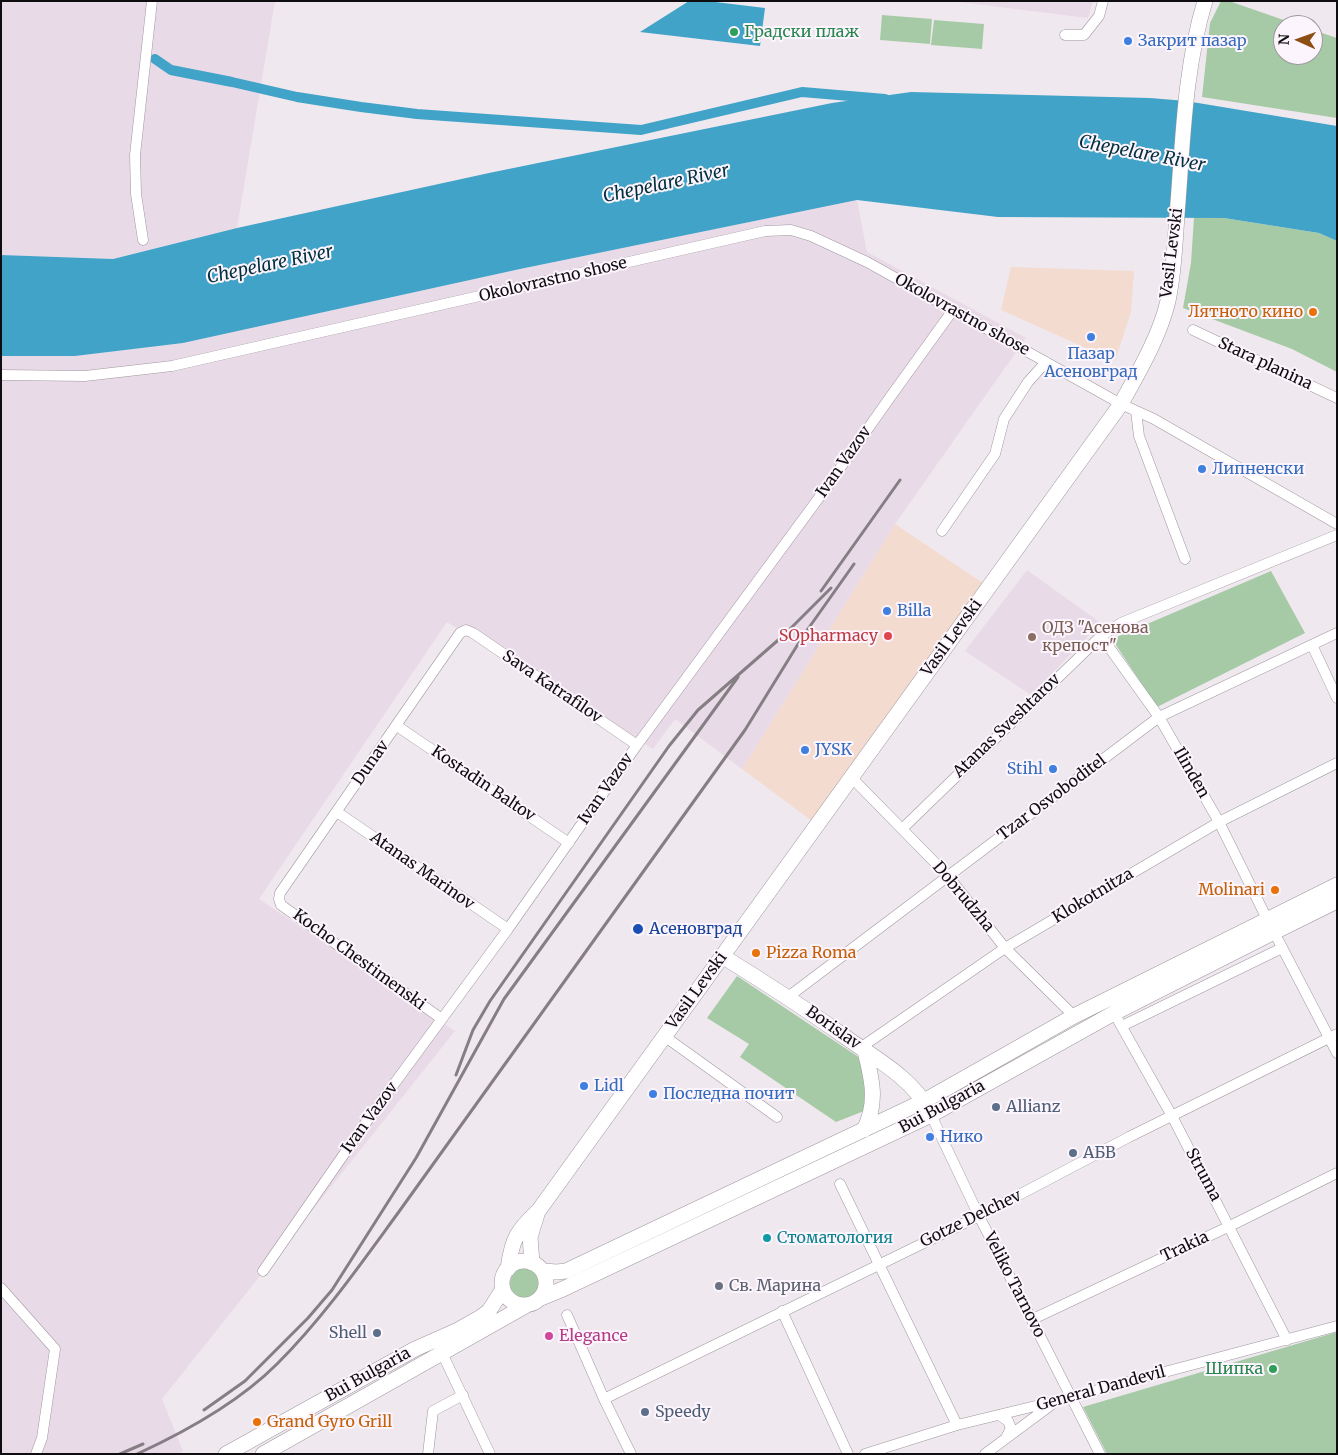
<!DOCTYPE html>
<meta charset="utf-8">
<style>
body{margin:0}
#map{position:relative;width:1338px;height:1455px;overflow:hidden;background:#f0e8ef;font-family:Merriweather,serif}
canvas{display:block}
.frame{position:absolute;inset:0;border:2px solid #0f0d0f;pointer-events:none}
.north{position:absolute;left:1273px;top:15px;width:50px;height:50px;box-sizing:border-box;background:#fdf5fd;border:1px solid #9e989e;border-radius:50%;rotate:272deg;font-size:14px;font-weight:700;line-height:20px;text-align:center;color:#0f0d0f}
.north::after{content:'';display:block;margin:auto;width:18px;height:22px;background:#8c4e12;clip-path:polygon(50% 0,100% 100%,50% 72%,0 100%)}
</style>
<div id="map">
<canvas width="1338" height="1455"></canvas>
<div class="frame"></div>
<div class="north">N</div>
</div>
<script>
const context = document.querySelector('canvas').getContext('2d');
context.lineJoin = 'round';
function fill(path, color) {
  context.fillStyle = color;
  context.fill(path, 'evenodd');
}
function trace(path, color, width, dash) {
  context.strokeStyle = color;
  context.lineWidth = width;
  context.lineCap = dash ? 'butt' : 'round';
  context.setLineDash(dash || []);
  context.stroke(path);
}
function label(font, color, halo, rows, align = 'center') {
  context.font = font + ' Merriweather,serif';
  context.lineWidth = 4;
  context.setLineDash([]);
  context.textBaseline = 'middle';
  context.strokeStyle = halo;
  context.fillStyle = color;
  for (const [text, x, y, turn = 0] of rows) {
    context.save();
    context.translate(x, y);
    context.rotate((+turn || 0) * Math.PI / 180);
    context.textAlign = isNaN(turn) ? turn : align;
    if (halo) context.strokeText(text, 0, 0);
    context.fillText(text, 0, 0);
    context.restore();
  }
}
const commercial = new Path2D(`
 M 1011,267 L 1134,271 L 1131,312 L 1115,361 L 1001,310 Z
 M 895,524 L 983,583 L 816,824 L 742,769 Z`);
const built = new Path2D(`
 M 1,1 L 275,1 L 237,228 L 113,259 L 1,255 Z
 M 951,1 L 1093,1 L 1088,18 Z
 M 857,200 L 867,252 L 1026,338 L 895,524 L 742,769 L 675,719 L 653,749 L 447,622 L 259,899 L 455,1031 L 162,1399 L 183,1451 L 175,1454 L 1,1454 L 1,356 L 75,356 L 183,343 L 520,269 Z
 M 1027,570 L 1101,623 L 1031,695 L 965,651 Z`);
const green = new Path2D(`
 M 1221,1 L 1229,1 L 1298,25 L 1283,25 L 1283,55 L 1313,55 L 1313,30 L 1337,38 L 1337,118 L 1202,97 L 1210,23 Z
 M 882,15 L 932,19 L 930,44 L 880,40 Z
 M 934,20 L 984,24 L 982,49 L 931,45 Z
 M 1194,217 L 1224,218 L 1319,233 L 1337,241 L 1337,372 L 1292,349 L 1183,308 L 1191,263 Z
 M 1271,571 L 1305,633 L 1157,707 L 1112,639 Z
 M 737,976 L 860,1058 L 865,1083 L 864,1111 L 836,1122 L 740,1057 L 749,1044 L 707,1018 Z
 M510 1283a15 15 0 1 1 30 0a15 15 0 1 1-30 0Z
 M 1337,1332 L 1337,1454 L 1107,1454 L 1083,1407 Z`);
const water = new Path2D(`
 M 689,1 L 707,1 L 765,8 L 760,46 L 640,32 Z
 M 911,92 L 1150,98 L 1186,101 L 1337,126 L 1337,241 L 1319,233 L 1224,218 L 998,217 L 857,200 L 520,269 L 183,343 L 75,356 L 1,356 L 1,255 L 113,259 L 237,228 L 489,173 L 832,103 Z`);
const canal = new Path2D(`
 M 155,59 L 171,70 L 232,82 L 297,97 L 361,107 L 417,114 L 641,130 L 802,92 L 885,99`);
const street = new Path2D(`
 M 1065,35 L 1084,35 L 1099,16 L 1103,1
 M 143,240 L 136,194 L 135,155 L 152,1
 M 1193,330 L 1337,398
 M 1,375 L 85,376 L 172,366 L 765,231 L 791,230 L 811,236 L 867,262 L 1121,404 L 1154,419 L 1337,524
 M 1136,411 L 1139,436 L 1185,559
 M 942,531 L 995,454 L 1004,419 L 1028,382 L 1046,362
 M 1101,636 L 1159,717 L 1219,822 L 1267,919
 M 1312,645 L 1337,698
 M 397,726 L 569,843
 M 851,777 L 948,876 L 1005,948 L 1074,1016
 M 337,812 L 508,929
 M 902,829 L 1101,636 L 1121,623 L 1337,535
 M 1274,932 L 1337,1053
 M 788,997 L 1159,717 L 1337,633
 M 1114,1013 L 1172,1116 L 1287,1340
 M 442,1019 L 281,905 L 279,899 L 280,893 L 460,633 L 466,630 L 473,633 L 637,745
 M 1122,1026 L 1282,948
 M 664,1036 L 777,1117
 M 860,1048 L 1005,948 L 1219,822 L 1337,763
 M 931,1115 L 979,1216 L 1100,1454
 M 840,1184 L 957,1425
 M 263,1271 L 369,1118 L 508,929 L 637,745 L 821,495 L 891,396 L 953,310
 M 1,1288 L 55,1349 L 42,1438 L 36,1454
 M 782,1311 L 848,1454
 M 567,1315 L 604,1399 L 631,1454
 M 1033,1319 L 1230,1226 L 1337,1173
 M 442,1353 L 490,1454
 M 604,1399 L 979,1216 L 1129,1137 L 1337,1034
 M 999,1415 L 1008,1421 L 1011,1428 L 1006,1438
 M 428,1454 L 433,1411 L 463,1395
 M 865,1454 L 957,1425 L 1056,1401 L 1337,1326
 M 985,1454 L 1051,1405`);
const secondary = new Path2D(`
 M 722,956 C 766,983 809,1011 851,1041 C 878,1060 912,1079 928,1109
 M 864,1130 C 878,1102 872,1080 865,1051
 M502 1283a22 22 0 1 1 44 0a22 22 0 1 1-44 0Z
 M 532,1263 L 530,1237 L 538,1211
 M 508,1269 C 512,1238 517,1231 539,1210 L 1121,404 C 1139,371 1159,338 1168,301 C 1174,273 1175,243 1177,215 C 1183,143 1184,70 1205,1
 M 543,1271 L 557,1272 L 566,1271 L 924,1101 L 1074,1016 L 1337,885
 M 541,1298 L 563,1289 L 931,1115 L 1114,1013 L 1270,934 L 1337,901
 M 226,1454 L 415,1349 L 458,1330 L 481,1317 L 489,1311 L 503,1289
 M 263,1454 L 527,1305`);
const rail = new Path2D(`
 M 821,591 L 900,480
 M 456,1075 L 473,1030 L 490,1001 L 669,746 L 698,710 L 784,635 L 831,588
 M 204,1410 L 245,1381 L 308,1318 L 332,1290 L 416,1158 L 504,999 L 738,677
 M 120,1454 L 143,1444
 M 137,1454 C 185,1432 239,1402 277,1364 C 323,1318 360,1265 398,1213 L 745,730 L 803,636 L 854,564`);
const markers = [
 [734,32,5,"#2e9e5b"],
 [1128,41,5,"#3f7fe0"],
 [1313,312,5,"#e8710a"],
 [1091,337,5,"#3f7fe0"],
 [1202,469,5,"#3f7fe0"],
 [887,611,5,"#3f7fe0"],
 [888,636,5,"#e0444e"],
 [1032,637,5,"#8d6e63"],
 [805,750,5,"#3f7fe0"],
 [1053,769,5,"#3f7fe0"],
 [1275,890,5,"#e8710a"],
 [638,929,6,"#1a4fb4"],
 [756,953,5,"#e8710a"],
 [584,1086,5,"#3f7fe0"],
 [653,1094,5,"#3f7fe0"],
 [996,1107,5,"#5c6f8a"],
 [930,1137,5,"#3f7fe0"],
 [1073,1153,5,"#5c6f8a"],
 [767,1238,5,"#0f9aa8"],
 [719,1286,5,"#6b7280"],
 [377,1333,5,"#5c6f8a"],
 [549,1336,5,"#d1479c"],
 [1273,1369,5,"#2e9e5b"],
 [645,1412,5,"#5c6f8a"],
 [257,1422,5,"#e8710a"]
];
const leisureNames = [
 ["Градски плаж",744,32],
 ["Шипка",1263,1369,"right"]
];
const shopNames = [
 ["Закрит пазар",1138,41],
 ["Пазар",1091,354,"center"],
 ["Асеновград",1091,372,"center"],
 ["Липненски",1212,469],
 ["Billa",897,611],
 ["JYSK",815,750],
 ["Stihl",1043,769,"right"],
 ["Lidl",594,1086],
 ["Последна почит",663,1094],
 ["Нико",940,1137]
];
const streetNames = [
 ["Vasil Levski",1172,253,-83],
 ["Okolovrastno shose",553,280,-13],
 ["Okolovrastno shose",962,315,29],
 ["Stara planina",1265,364,25],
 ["Ivan Vazov",844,462,-55],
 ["Vasil Levski",952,638,-54],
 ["Sava Katrafilov",552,687,34],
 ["Atanas Sveshtarov",1007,726,-44],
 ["Dunav",371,763,-55],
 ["Ilinden",1191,773,60],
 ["Kostadin Baltov",483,784,34],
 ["Ivan Vazov",606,789,-55],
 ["Tzar Osvoboditel",1052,798,-37],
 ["Atanas Marinov",422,871,35],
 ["Klokotnitza",1093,896,-31],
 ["Dobrudzha",963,897,50],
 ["Kocho Chestimenski",359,960,36],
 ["Vasil Levski",697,991,-54],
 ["Borislav",833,1028,35],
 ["Bui Bulgaria",942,1107,-28],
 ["Ivan Vazov",370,1118,-54],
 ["Struma",1203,1175,62],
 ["Gotze Delchev",971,1219,-26],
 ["Trakia",1185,1247,-25],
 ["Veliko Tarnovo",1014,1285,63],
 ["Bui Bulgaria",368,1375,-29],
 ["General Dandevil",1101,1389,-15]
];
const foodNames = [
 ["Лятното кино",1303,312],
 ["Molinari",1265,890],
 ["Pizza Roma",766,953,"left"],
 ["Grand Gyro Grill",267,1422,"left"]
];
const educationNames = [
 ["ОДЗ \"Асенова",1042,628],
 ["крепост\"",1042,646]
];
const healthNames = [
 ["SOpharmacy",878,636]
];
const transitNames = [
 ["Асеновград",649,929]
];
const serviceNames = [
 ["Allianz",1006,1107],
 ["АБВ",1083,1153],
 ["Shell",367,1333,"right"],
 ["Speedy",655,1412]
];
const cultureNames = [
 ["Стоматология",777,1238]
];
const worshipNames = [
 ["Св. Марина",729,1286]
];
const hotelNames = [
 ["Elegance",559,1336]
];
const waterNames = [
 ["Chepelare River",1142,154,11],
 ["Chepelare River",666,184,-12],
 ["Chepelare River",270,265,-12]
];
fill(commercial, '#f3dbd0');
fill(built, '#e9dae8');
fill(green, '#a6caa6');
fill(water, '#40a3c7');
trace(canal, '#40a3c7', 10);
trace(street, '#9f979f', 11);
trace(secondary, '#9f979f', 16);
trace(street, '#fff', 10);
trace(secondary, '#fff', 15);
trace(rail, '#857f84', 3);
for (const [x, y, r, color] of markers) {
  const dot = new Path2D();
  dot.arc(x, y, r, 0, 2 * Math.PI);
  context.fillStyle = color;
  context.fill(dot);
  trace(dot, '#fdf5fd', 2);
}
label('16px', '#27864d', '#fdf5fd', leisureNames, 'left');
label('16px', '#366cbe', '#fdf5fd', shopNames, 'left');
label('16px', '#0f0d0f', '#fdf5fd', streetNames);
label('16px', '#c56008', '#fdf5fd', foodNames, 'right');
label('16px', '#785e54', '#fdf5fd', educationNames, 'left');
label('16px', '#be3a42', '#fdf5fd', healthNames, 'right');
label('16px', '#164399', '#fdf5fd', transitNames, 'left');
label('16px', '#4e5e75', '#fdf5fd', serviceNames, 'left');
label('16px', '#0d838f', '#fdf5fd', cultureNames, 'left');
label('16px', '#5b616d', '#fdf5fd', worshipNames, 'left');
label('16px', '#b23c85', '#fdf5fd', hotelNames, 'left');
label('italic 18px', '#01303f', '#fdf5fd', waterNames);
</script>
